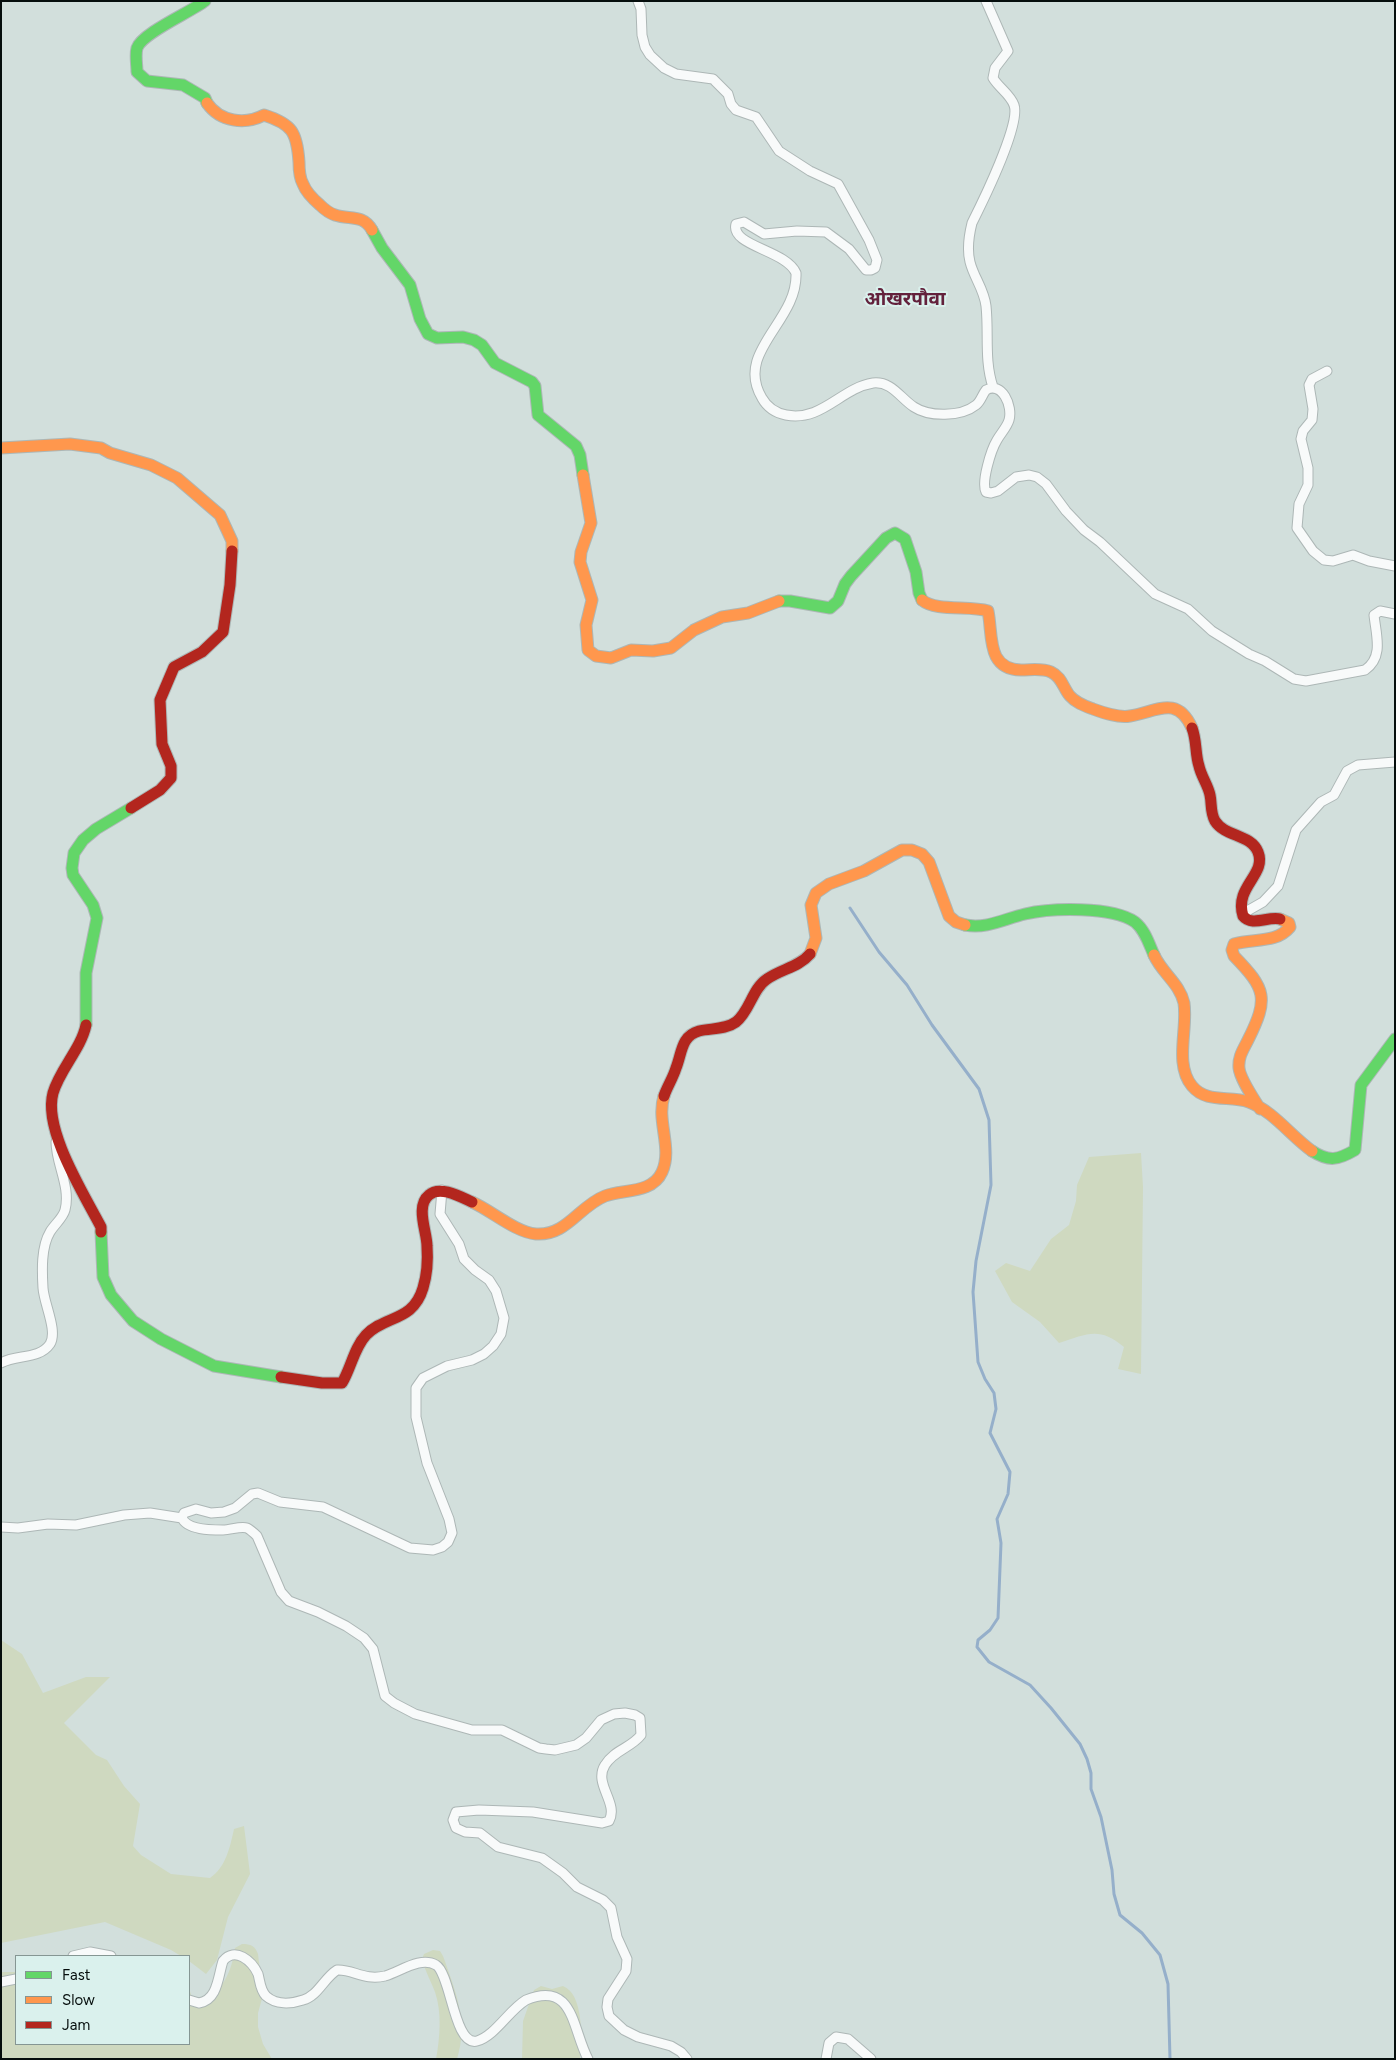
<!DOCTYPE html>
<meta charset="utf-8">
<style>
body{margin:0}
#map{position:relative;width:1396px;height:2060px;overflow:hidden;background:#d2dfdc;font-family:Figtree,sans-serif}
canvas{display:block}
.frame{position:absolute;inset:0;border:2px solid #060e0d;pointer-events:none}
.legend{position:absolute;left:15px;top:1955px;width:175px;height:90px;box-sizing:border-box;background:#daf1ed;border:1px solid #859693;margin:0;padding:6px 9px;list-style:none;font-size:15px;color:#060e0d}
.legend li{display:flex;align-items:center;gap:10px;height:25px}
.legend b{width:25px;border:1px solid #859693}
</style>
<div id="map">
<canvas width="1396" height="2060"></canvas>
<div class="frame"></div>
<ul class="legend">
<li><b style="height:6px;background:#63d668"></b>Fast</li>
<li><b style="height:6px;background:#ff974d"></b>Slow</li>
<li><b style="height:6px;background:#b3261e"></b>Jam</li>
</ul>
</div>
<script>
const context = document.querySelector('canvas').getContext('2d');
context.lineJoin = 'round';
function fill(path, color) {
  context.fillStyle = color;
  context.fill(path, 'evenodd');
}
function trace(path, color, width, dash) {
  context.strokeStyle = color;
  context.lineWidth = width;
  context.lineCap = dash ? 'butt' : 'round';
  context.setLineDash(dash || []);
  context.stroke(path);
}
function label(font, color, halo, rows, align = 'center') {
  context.font = font + ' Figtree,"Noto Sans Devanagari",sans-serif';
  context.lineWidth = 4;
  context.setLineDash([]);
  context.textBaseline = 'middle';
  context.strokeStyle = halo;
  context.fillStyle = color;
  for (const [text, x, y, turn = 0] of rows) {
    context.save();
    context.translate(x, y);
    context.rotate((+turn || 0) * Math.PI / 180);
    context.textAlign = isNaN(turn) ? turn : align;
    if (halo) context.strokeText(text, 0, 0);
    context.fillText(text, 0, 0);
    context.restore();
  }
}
const green = new Path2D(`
 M 1141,1153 L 1143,1187 L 1141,1374 L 1118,1369 L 1124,1347 C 1099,1326 1087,1334 1059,1343 L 1040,1322 L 1012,1302 L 995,1271 L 1006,1263 L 1030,1271 L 1051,1239 L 1069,1225 L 1076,1201 L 1077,1185 L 1089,1157 Z
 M 1,1640 L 22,1654 L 43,1693 L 86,1677 L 110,1677 L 64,1723 L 96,1755 L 107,1760 L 124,1786 L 140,1804 L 133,1846 L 141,1855 L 171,1874 L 210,1878 C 226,1867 230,1847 234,1829 L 244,1826 L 250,1874 L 228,1917 L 217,1960 L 206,1974 L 189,1961 L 189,1956 L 181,1956 L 171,1950 L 105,1922 L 1,1943 Z
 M 242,1944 C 251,1944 255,1946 258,1954 L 263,1995 L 258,2013 L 258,2027 L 263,2044 L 272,2059 L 1,2059 L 1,1972 L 16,1972 L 16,2044 L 189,2044 L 189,1989 L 192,1997 C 221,2001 232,1971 235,1948 Z
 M 433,1950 L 440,1951 L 443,1956 C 455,1990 469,2022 457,2059 L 436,2059 C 440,2038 442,2012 435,1992 C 431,1981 425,1971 422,1959 L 424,1954 Z
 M 541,1986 L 552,1989 L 563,1986 C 584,1994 582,2040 580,2059 L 522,2059 L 523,2021 L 534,1990 Z`);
const stream = new Path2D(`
 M 850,908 L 879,952 L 907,985 L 932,1025 L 979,1089 L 989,1120 L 991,1185 L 976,1261 L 973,1292 L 978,1362 L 985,1379 L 994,1393 L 996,1409 L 990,1433 L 1010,1472 L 1008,1494 L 997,1519 L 1001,1543 L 998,1618 L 990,1630 L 978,1640 L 977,1647 L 989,1662 L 1030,1685 L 1051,1708 L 1080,1744 L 1087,1759 L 1091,1773 L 1091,1789 L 1101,1817 L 1112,1870 L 1114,1894 L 1120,1915 L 1142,1933 L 1160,1955 L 1168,1984 L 1170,2059`);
const street = new Path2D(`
 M 638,1 L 641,9 L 642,35 L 645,47 L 650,55 L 664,68 L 676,74 L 713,79 L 728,94 L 731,104 L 736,110 L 756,117 L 779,151 L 810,171 L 838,184 L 869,240 L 877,260 L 875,268 L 871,270 L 866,270 L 849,249 L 826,232 L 797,231 L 764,234 L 744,222 L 736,224 C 730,246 786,250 796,273 C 798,322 734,351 762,398 C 767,407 776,413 786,415 C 822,422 841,388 873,383 C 892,381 900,398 914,407 C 929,417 961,417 976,405 C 981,401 982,395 986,390 C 1002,381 1013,406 1009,420 C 1007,427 1001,433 997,440 C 991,450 981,482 986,492 L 991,493 L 998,491 L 1016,477 L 1029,475 L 1037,477 L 1046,484 L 1066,511 L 1084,530 L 1100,542 L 1155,594 L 1188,609 L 1212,631 L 1249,654 L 1265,661 L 1294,679 L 1306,681 L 1365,670 C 1384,657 1376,635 1374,615 L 1380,611 L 1395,614
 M 986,1 L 1008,51 L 995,68 L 993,78 C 999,88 1010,94 1014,105 C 1021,124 982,203 972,223 C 969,235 967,250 970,262 C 974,278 984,289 986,306 C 989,334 984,360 993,387
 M 1327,371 L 1312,379 L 1309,385 L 1313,409 L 1312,420 L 1303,431 L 1301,439 L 1308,468 L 1308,485 L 1299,504 L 1297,528 L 1313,551 L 1324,560 L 1333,561 L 1353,555 L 1369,561 L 1395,566
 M 1242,914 L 1263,902 L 1278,886 L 1296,830 L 1321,802 L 1334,795 L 1347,771 L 1358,765 L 1395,762
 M 442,1190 L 440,1214 L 459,1244 L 464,1259 L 475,1270 L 489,1280 L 496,1291 L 504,1318 L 501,1334 L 493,1346 L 484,1354 L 472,1360 L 447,1366 L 423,1378 L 416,1388 L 416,1417 L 427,1463 L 449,1519 L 452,1533 L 448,1542 L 442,1547 L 433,1550 L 410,1548 L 323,1507 L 280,1502 L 258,1493 L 252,1494 L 235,1508 L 224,1512 L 211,1513 L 196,1509 L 184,1513 L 182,1518 C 187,1530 211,1530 223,1530 C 231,1530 240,1526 247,1528 C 251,1530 254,1533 257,1536 L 281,1592 L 289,1601 L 318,1612 L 346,1626 L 364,1638 L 373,1649 L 385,1696 L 394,1703 L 415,1714 L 472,1730 L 502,1730 L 539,1748 L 546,1749 L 555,1750 L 576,1745 L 586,1738 L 601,1720 L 614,1714 L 625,1713 L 635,1715 L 640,1718 L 641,1735 C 631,1748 614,1750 605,1765 C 593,1784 619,1803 609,1821 L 602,1823 L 533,1812 L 479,1810 L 456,1812 L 453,1820 L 456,1828 L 465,1832 L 480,1833 L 498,1847 L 542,1858 L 563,1873 L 577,1887 L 603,1900 L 611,1908 L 617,1937 L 627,1959 L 626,1971 L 608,1999 L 607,2007 L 609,2016 L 624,2030 L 638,2037 L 671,2046 L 681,2052 L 687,2059
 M 1,1363 C 16,1354 39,1360 50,1344 C 58,1331 44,1304 43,1288 C 42,1271 41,1247 50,1232 C 54,1225 63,1218 65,1210 C 71,1187 56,1164 56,1142
 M 1,1527 L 18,1528 L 48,1524 L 76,1525 L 124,1515 L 150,1513 L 182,1518
 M 73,1956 L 90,1952 L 111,1956
 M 1,1982 L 16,1979
 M 189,2000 L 199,2003 C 218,2000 218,1976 223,1961 C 235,1946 252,1961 258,1974 C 260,1981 260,1990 266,1996 C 276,2005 291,2004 303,2000 C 318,1996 324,1978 337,1970 C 353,1969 364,1981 385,1976 C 400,1972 420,1956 436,1965 C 451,1974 454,2047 477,2041 C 495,2036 509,2010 526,2000 C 574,1980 572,2029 588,2059
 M 826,2059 L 829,2043 L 836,2037 L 848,2039 L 871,2059`);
const fast = new Path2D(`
 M 205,1 C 191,12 142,33 137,48 C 135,55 137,65 137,72 L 147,81 L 183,85 L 205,98 L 207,103
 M 372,230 L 382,248 L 410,285 L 420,319 L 428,334 L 437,338 L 463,337 L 474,340 L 482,345 L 495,363 L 532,382 L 535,386 L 538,415 L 576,446 L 580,455 L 583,475
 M 779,601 L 790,601 L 830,608 L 838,601 L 845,584 L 851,576 L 886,538 L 895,533 L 905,539 L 916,572 L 919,593 L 922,600
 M 965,925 C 987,929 1004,919 1025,914 C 1051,908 1112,906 1135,922 C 1145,930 1149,944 1154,955
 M 86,1025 L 86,973 L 97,918 L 93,905 L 73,875 L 72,868 L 74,853 L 83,840 L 96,829 L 131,808
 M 1312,1151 C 1329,1162 1338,1160 1355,1150 L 1361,1085 L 1395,1039
 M 101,1232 L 103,1277 L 111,1295 L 133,1321 L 161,1339 L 214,1366 L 281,1377`);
const slow = new Path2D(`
 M 207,103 C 220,122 245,125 264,115 C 292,124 297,132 299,162 C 299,169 299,177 303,184 C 306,192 313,199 320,205 C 324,209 329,213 335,215 C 350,220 363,214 372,230
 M 1,448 L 70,444 L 101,448 L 110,453 L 151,465 L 177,478 L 220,515 L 232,541 L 232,551
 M 583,475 L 591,523 L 581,552 L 580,562 L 592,600 L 586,625 L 588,650 L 596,656 L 611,658 L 631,650 L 653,651 L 671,648 L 694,630 L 722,617 L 748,613 L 779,601
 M 922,600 C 936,612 970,605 988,611 C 993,635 986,669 1021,670 C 1032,670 1042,668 1051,672 C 1062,677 1063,688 1070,696 C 1076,703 1085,706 1093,709 C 1104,713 1118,718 1130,716 C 1156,712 1177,694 1192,728
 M 810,954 L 816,938 L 811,905 L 816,893 L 829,884 L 864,871 L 902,850 L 912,850 L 922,854 L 929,862 L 949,916 L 956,922 L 965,925
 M 1154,955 C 1162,973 1180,984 1184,1003 C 1188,1029 1174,1064 1192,1086 C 1207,1104 1229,1095 1249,1102 C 1273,1111 1291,1136 1312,1151
 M 1260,1109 C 1254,1099 1240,1079 1239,1068 C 1238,1057 1243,1050 1248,1040 C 1269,998 1266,989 1234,956 L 1232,950 L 1234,944 C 1253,938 1276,944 1290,927 L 1289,923 L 1280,919
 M 472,1202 C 492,1211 515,1232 536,1234 C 567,1236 579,1206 605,1196 C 623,1189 652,1194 662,1172 C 673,1148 656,1121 664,1096`);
const jam = new Path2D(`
 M 1192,728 C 1197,741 1195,754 1199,766 C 1201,776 1208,785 1210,795 C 1212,804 1210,812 1215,821 C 1225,837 1251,834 1258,852 C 1267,875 1234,886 1243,916 C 1252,927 1268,916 1280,919
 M 131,808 L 160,790 L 171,778 L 171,766 L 162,744 L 160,700 L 174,667 L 202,652 L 223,632 L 230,585 L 232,551
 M 86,1025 C 81,1049 60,1069 53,1093 C 43,1130 84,1194 101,1227 L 101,1232
 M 664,1096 C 667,1087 673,1078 676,1068 C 682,1053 681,1036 699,1031 C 711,1028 725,1030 736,1022 C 750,1011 752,989 767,979 C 781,969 799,967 810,954
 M 281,1377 L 322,1383 L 342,1383 C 351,1368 354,1348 366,1335 C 385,1315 413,1322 423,1288 C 427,1275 428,1260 427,1246 C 427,1232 415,1206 429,1195 C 440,1185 461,1197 472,1202`);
const districtNames = [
 ["ओखरपौवा",905,299]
];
fill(green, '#cfd9c0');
trace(stream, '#95afca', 3);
trace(street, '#adb7b6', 11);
trace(fast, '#adb7b6', 13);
trace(slow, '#adb7b6', 13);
trace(jam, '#adb7b6', 13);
trace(street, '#f8fafa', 9);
trace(fast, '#63d668', 11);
trace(slow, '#ff974d', 11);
trace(jam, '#b3261e', 11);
label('bold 19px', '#63213c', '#daf1ed', districtNames);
</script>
